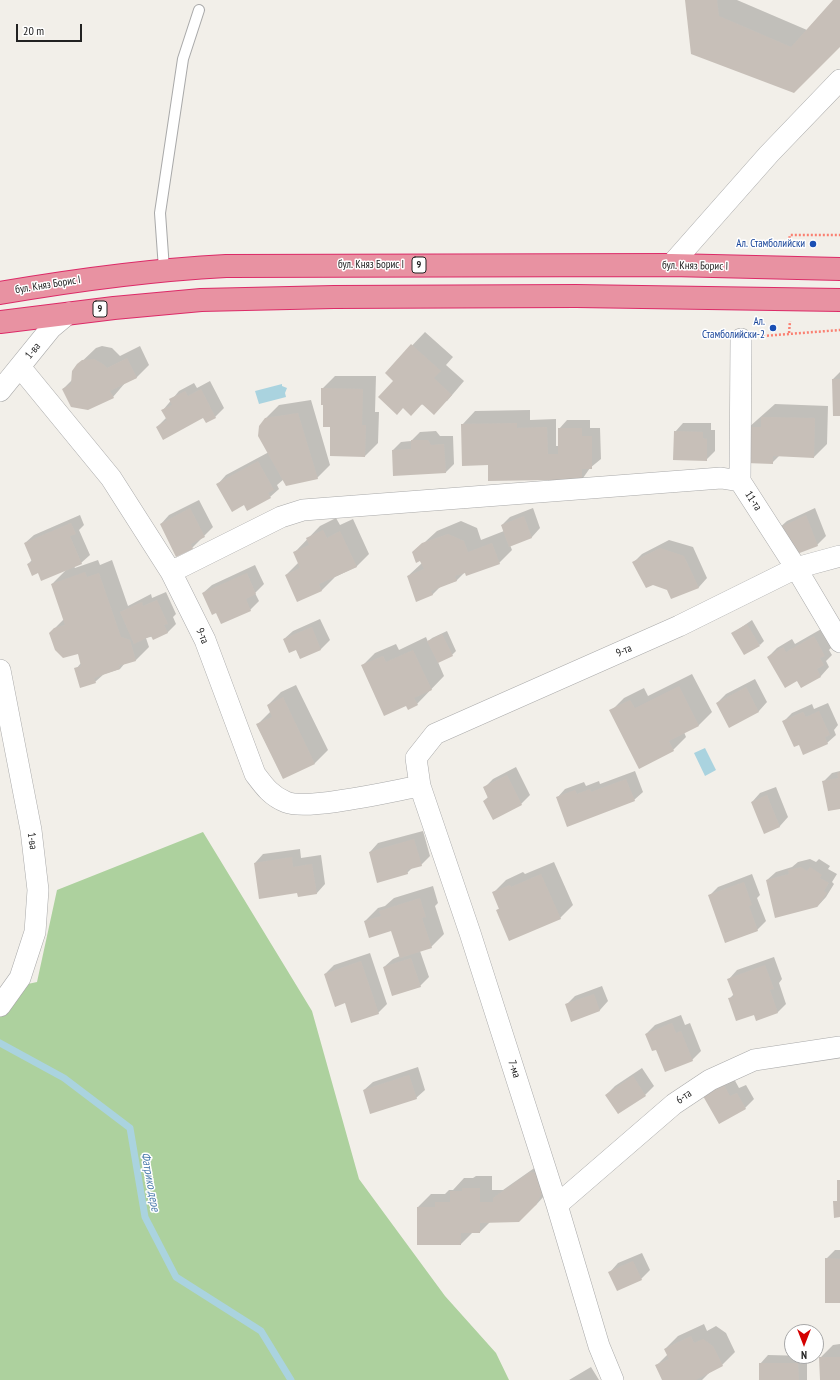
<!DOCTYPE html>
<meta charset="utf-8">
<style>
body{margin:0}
#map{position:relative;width:840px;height:1380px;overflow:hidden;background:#f2efe9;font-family:"PT Sans Narrow",sans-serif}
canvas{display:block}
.north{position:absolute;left:784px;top:1324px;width:40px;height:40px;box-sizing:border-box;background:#fff;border:1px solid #a7a7a7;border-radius:50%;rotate:180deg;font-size:11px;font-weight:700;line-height:16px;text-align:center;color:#222}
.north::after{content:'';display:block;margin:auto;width:14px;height:18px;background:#d40000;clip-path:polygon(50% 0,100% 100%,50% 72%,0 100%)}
.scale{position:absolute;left:16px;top:24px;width:66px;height:18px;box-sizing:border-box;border:2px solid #222;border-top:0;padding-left:5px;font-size:12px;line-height:14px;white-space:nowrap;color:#222;-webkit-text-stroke:3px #fff;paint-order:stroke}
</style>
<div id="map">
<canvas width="840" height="1380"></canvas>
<div class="north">N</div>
<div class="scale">20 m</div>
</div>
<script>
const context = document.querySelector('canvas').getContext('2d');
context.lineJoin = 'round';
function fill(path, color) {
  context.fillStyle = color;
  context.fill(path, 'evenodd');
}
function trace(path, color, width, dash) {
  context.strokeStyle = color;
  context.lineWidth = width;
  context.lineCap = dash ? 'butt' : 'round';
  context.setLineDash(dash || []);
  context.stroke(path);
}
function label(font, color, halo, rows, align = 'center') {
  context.font = font + ' "PT Sans Narrow",sans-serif';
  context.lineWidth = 3;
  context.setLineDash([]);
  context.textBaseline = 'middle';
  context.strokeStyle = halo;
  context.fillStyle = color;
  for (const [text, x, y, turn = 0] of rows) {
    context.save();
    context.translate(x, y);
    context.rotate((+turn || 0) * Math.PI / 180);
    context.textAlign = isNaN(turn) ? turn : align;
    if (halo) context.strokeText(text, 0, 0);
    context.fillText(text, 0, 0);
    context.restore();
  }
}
const forest = new Path2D(`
 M 203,832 L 312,1011 L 359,1179 L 445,1296 L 496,1353 L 509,1380 L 0,1380 L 0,990 L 37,982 L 57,890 Z`);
const water = new Path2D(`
 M 282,384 L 282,386 L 287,388 L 285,393 L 286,397 L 259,404 L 255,391 Z
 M 705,748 L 716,770 L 705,776 L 694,753 Z`);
const shadow = new Path2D(`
 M 686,0 L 737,0 L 807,30 L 834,0 L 840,0 L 840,46 L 794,92 Z
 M 425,332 L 453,357 L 446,365 L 464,381 L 447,401 L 404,407 L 395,381 L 386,373 Z
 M 102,346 L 112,348 L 120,356 L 140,346 L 149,365 L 136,378 L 125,383 L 113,397 L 63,389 L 72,380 L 75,368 L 96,348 Z
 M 840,372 L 840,415 L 833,379 Z
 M 335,376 L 376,376 L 375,412 L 379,412 L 378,443 L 365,456 L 331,426 L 322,389 Z
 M 210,381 L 224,408 L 215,417 L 204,417 L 157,427 L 166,418 L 163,410 L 179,391 L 194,383 L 197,388 Z
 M 311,400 L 330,465 L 317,478 L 284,479 L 277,485 L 279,489 L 270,497 L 244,504 L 218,484 L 226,475 L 269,452 L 265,419 L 279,405 Z
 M 775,404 L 828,406 L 827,444 L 814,457 L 780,455 L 772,463 L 748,428 Z
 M 530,410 L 530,420 L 556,419 L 556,446 L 559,446 L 559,429 L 567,420 L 590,420 L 590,428 L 600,428 L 601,459 L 590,468 L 583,478 L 549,479 L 489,464 L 462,425 L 475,411 Z
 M 683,423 L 711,423 L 711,430 L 715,430 L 715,451 L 706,460 L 675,432 Z
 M 436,431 L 440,436 L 453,436 L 454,464 L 445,473 L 393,450 L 401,442 L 411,441 L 420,432 Z
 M 199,500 L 213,527 L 192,548 L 161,524 L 169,515 Z
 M 533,508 L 540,528 L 532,537 L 510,545 L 512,550 L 499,563 L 465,572 L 456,581 L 441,586 L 432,595 L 408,576 L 422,563 L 413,553 L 437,531 L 461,521 L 477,528 L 481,540 L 504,531 L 502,525 L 510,517 Z
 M 815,508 L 826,536 L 817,545 L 778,529 L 787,521 Z
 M 80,515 L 84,525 L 79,530 L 90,555 L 81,563 L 74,566 L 75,568 L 98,560 L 100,565 L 112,560 L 128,606 L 151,594 L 152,598 L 166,592 L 176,614 L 173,617 L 176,624 L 167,633 L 146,638 L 149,647 L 136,660 L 125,663 L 120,669 L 104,674 L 95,682 L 76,669 L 81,663 L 78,652 L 50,633 L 64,619 L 52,584 L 66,570 L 38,572 L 28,564 L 32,560 L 25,543 L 34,535 Z
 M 336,518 L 340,525 L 353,519 L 369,554 L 356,567 L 335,577 L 322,590 L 298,601 L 286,575 L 299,562 L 294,553 L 320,526 Z
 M 669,540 L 693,547 L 707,578 L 699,587 L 672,598 L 668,589 L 634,562 L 642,554 Z
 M 255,565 L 264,584 L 255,593 L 259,601 L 250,610 L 216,611 L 203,593 L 212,585 Z
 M 320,619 L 330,640 L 321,649 L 300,658 L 296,649 L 284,639 L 293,631 Z
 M 752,620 L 764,641 L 760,645 L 733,633 Z
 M 823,628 L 833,646 L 829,650 L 832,655 L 826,661 L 829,667 L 821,676 L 801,687 L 797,680 L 768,657 L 777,648 L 792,639 L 795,644 Z
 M 447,631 L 456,651 L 452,655 L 438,662 L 444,676 L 417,704 L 362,666 L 375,653 L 396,644 L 399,650 L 426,637 L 428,642 L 432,638 Z
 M 692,674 L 712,712 L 699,725 L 684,732 L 686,737 L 673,750 L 611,711 L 624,698 L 644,688 L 648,696 Z
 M 755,679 L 767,702 L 759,711 L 730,726 L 717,703 L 726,694 Z
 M 296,685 L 328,750 L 315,763 L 283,778 L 257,725 L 271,711 L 268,705 L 281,692 Z
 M 828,703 L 838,725 L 834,730 L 836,735 L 827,743 L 799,744 L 783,722 L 792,713 L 812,704 L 814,709 Z
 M 516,767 L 530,795 L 521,804 L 484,801 L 488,797 L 484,788 L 493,779 Z
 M 635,771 L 643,792 L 634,800 L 557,798 L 565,789 L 584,782 L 586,786 L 599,781 L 600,784 Z
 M 840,771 L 840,808 L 823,782 L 832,773 Z
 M 776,787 L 788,817 L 780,826 L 765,832 L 752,802 L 760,793 Z
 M 423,831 L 430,856 L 421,865 L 413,867 L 407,873 L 370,852 L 378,843 Z
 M 300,849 L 301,858 L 321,855 L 325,884 L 317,893 L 298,892 L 255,863 L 263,854 Z
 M 810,859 L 816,862 L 819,859 L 830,866 L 828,869 L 837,874 L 832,882 L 834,884 L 826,897 L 817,907 L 767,880 L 776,872 L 792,867 L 798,862 Z
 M 554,862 L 573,905 L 560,918 L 497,910 L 500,908 L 493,893 L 506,880 L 523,872 L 525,874 Z
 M 752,874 L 760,895 L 757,898 L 766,921 L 757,930 L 709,896 L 718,887 Z
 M 433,886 L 438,903 L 435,906 L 444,934 L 431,947 L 420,951 L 429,977 L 420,986 L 384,967 L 393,959 L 400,956 L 392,930 L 365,921 L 378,908 L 385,906 L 394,898 Z
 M 370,953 L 387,1004 L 378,1013 L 345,1002 L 325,974 L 334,965 Z
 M 774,957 L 782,979 L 779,983 L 786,1004 L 778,1012 L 757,1020 L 754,1014 L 729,999 L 734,994 L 729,979 L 737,970 Z
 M 602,986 L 608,1001 L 600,1010 L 572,1020 L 566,1005 L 575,996 Z
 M 681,1015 L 685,1025 L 690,1023 L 701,1051 L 692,1060 L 657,1048 L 646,1034 L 655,1025 Z
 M 418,1067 L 425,1090 L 416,1098 L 364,1090 L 373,1082 Z
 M 642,1068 L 654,1086 L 645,1095 L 606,1095 L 615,1086 Z
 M 733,1077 L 739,1088 L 746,1085 L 754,1099 L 745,1108 L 704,1096 Z
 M 540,1164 L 545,1195 L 536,1205 L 491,1221 L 480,1232 L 473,1232 L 461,1244 L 418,1244 L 418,1207 L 431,1194 L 445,1194 L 449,1190 L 453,1190 L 464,1178 L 473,1178 L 476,1176 L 492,1176 L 492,1190 L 503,1190 Z
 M 835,1250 L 840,1250 L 840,1302 L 826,1259 Z
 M 642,1253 L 650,1270 L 641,1279 L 610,1272 L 618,1263 Z
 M 704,1324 L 707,1331 L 716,1326 L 726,1333 L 735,1352 L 722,1365 L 711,1371 L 702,1380 L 663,1380 L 656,1366 L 668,1354 L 665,1349 L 678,1336 Z
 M 840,1344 L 840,1380 L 821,1380 L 820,1358 L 833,1345 Z
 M 768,1355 L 807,1356 L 807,1380 L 760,1380 L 760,1364 Z
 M 591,1367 L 599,1380 L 569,1380 Z`);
const stream = new Path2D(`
 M 0,1043 L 64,1078 L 130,1128 L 145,1217 L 176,1277 L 261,1331 L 291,1380`);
const building = new Path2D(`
 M 685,0 L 717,0 L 719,16 L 791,47 L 833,0 L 840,0 L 840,47 L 794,93 L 691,54 Z
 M 411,344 L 441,371 L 434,378 L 452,395 L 434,415 L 422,404 L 411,416 L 403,408 L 397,415 L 378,397 L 393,381 L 385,373 Z
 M 127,358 L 137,378 L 110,391 L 114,398 L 88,410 L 71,407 L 62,389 L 71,384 L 72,371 L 77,364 L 82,360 L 94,359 L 103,364 L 107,368 Z
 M 832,379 L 840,379 L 840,416 L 833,416 Z
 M 321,388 L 363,389 L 362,425 L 366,425 L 365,457 L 330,456 L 330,427 L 323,427 L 323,405 L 321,405 Z
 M 201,389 L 216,418 L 206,423 L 203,418 L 163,440 L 156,427 L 167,420 L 161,410 L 172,405 L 169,399 L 185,391 L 188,396 Z
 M 298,413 L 318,479 L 286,486 L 258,436 L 259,426 L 265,418 Z
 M 761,417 L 815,418 L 814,458 L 773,456 L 773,464 L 746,463 L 747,427 L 761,427 Z
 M 517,423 L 517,428 L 547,427 L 548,454 L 558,454 L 558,428 L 582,428 L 582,436 L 592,436 L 592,469 L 582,469 L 582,479 L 548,488 L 548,480 L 488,481 L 488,465 L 462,466 L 461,424 Z
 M 674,431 L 703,432 L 703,438 L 707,439 L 707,461 L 673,460 Z
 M 411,440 L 428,440 L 431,445 L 444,444 L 446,473 L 393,476 L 392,450 L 411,449 Z
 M 258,461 L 274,490 L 268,493 L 271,498 L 247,511 L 244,505 L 232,512 L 216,484 Z
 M 190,508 L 205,537 L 191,544 L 193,549 L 176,557 L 160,524 Z
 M 806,515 L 818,546 L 797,554 L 777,529 Z
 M 524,516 L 532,538 L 509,547 L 501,525 Z
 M 71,523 L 76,534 L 70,536 L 82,564 L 41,581 L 38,573 L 32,576 L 27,564 L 32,562 L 24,543 Z
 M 323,530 L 327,538 L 340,531 L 357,567 L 319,584 L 322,591 L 297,602 L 285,575 L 300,568 L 293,552 L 309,545 L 306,538 Z
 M 448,534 L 464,541 L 468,552 L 492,543 L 500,564 L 466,576 L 465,573 L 455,576 L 457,581 L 431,591 L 433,595 L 416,602 L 407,576 L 424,569 L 420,561 L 416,563 L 412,552 L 422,543 Z
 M 660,548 L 684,556 L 699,588 L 671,599 L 667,590 L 653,585 L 646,588 L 632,562 Z
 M 85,572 L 87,577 L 99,573 L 121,637 L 130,640 L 136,661 L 119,666 L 120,669 L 94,678 L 96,683 L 80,688 L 74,668 L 81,666 L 78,654 L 63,658 L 55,650 L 49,633 L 54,628 L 65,625 L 51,584 Z
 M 247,573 L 256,594 L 246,599 L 251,611 L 221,624 L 216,613 L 212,615 L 202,593 Z
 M 157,600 L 168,624 L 164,625 L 168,633 L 153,640 L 151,636 L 134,644 L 120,612 L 142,602 L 143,606 Z
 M 747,624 L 760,646 L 744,655 L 731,633 Z
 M 312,627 L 321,650 L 300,659 L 296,650 L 289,653 L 283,639 Z
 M 442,634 L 453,656 L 438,663 L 427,641 Z
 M 814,636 L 825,656 L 820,658 L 824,665 L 817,669 L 821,677 L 801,688 L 797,681 L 785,688 L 767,657 L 783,647 L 786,652 Z
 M 413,650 L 432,690 L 414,698 L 418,705 L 408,710 L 406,706 L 384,716 L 361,665 L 383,656 L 386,662 Z
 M 679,686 L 699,726 L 669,741 L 674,751 L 639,769 L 609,710 L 630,700 L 635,708 Z
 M 746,687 L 759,712 L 729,728 L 716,703 Z
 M 283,697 L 315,764 L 283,779 L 256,724 L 272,717 L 267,705 Z
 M 819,711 L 830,735 L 825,737 L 828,744 L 803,755 L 799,745 L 794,747 L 782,721 L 803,712 L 806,717 Z
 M 840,772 L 840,809 L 828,811 L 822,781 L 838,778 L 837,773 Z
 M 507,775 L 522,805 L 493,820 L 483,801 L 488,798 L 483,787 Z
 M 626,779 L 635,801 L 567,827 L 556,797 L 575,790 L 577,794 L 590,789 L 591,792 Z
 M 767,795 L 780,827 L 764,834 L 751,802 Z
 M 414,839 L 422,866 L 407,870 L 408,874 L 377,883 L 369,852 Z
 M 292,857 L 293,867 L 312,864 L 317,894 L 298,897 L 297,893 L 259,899 L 254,863 Z
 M 801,867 L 807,871 L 810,867 L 822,875 L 820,878 L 829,883 L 824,891 L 827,893 L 817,907 L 775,918 L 766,880 L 789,874 L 788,870 Z
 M 541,874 L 561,919 L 509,941 L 496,910 L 499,909 L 492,892 L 510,885 L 511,887 Z
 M 744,882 L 752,905 L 749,906 L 758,931 L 725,943 L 708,895 Z
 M 420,898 L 426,917 L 422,918 L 432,948 L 400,958 L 391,931 L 369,938 L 364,921 L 381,916 L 379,911 Z
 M 411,958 L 421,987 L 392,996 L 383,967 Z
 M 361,961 L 379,1014 L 351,1023 L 345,1003 L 335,1007 L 324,974 Z
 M 765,965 L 774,989 L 770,990 L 778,1013 L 756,1021 L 754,1015 L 736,1021 L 728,998 L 734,997 L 727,979 Z
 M 594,994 L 600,1011 L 571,1022 L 565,1004 Z
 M 672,1023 L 676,1033 L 681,1031 L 693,1061 L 665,1072 L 656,1050 L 652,1051 L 645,1034 Z
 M 409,1075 L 417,1099 L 370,1114 L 363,1090 Z
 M 633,1076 L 646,1096 L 618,1114 L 605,1095 Z
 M 724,1085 L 730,1096 L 737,1093 L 746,1109 L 719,1124 L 703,1096 Z
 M 530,1172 L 538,1173 L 542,1186 L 542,1193 L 536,1205 L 519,1222 L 480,1223 L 480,1233 L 461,1233 L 461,1245 L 417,1245 L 417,1207 L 435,1207 L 435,1202 L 450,1202 L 450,1191 L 462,1191 L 462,1188 L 480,1188 L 480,1202 L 493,1202 L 493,1198 Z
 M 837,1180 L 840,1180 L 840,1217 L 834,1218 L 833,1201 L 837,1201 Z
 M 825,1258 L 840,1259 L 840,1303 L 825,1303 Z
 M 633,1261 L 642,1280 L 617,1291 L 608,1272 Z
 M 691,1336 L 694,1343 L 703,1339 L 713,1346 L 723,1366 L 696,1380 L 662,1380 L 655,1365 L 669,1359 L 664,1349 Z
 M 819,1357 L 840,1357 L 840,1380 L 820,1380 Z
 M 759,1363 L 798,1363 L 799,1380 L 759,1380 Z`);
const path = new Path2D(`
 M 788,246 L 790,235 L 840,235
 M 789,333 L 790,321
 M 763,336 L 840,330`);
const lane = new Path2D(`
 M 164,269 L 160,213 L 183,59 L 199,10`);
const street = new Path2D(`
 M 671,265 L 769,154 L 840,80
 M 741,339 L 740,481 L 796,568 L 840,642
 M 20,367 L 111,478 L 171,572 L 205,640 L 255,774 C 264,786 271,796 286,802 C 308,811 392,791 420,786
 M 0,391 L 51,328 L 69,313
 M 171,572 L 281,517 L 303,510 L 721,478 L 740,481
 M 0,670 L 31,830 L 38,890 L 35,932 L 20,978 L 0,1006
 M 557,1205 L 674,1104 L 710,1080 L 754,1060 L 840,1047
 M 613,1380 L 599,1346 L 557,1205 L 470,933 L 420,786 L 416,758 L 435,734 L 679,626 L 796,568 L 840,556`);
const highway = new Path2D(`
 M 0,293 C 76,280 149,270 226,266 L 671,265 L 840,269
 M 0,322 L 114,308 L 201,300 L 334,297 L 576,296 L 840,300`);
const markers = [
 [813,244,4,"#1a4fb4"],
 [773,328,4,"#1a4fb4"]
];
const shields = [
 [419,265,14],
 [100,309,14]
];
const shieldNames = [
 ["9",419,265],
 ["9",100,309]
];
const transitNames = [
 ["Ал. Стамболийски",805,244],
 ["Ал.",765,322],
 ["Стамболийски-2",765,335]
];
const streetNames = [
 ["бул. Княз Борис I",371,265],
 ["бул. Княз Борис I",695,266,1],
 ["бул. Княз Борис I",48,285,-9],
 ["1-ва",33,351,-51],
 ["11-та",753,501,57],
 ["9-та",202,636,66],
 ["9-та",624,651,-24],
 ["1-ва",32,841,82],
 ["7-ма",514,1069,72],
 ["6-та",684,1097,-35]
];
const waterNames = [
 ["Фатрико дере",150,1182,80]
];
fill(forest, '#add19e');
fill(water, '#aad3df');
fill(shadow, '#0003');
trace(stream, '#aad3df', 7);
fill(building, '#c7bfb8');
trace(lane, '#a9a9a9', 12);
trace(street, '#a9a9a9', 22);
trace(highway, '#dc2a67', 24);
trace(path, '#fa8072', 2.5, [2, 2]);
trace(lane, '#fff', 10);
trace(street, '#fff', 21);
trace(highway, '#e892a2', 22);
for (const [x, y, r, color] of markers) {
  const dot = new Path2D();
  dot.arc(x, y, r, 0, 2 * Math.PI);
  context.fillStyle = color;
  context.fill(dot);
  trace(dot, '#fff', 1.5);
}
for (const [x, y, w] of shields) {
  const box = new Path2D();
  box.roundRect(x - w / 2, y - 8, w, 16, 3);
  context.fillStyle = '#fff';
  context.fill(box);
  trace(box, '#222', 1);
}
label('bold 10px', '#222', null, shieldNames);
label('11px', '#164399', '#fff', transitNames, 'right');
label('11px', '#222', '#fff', streetNames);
label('italic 12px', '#4a7aab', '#fff', waterNames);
</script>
